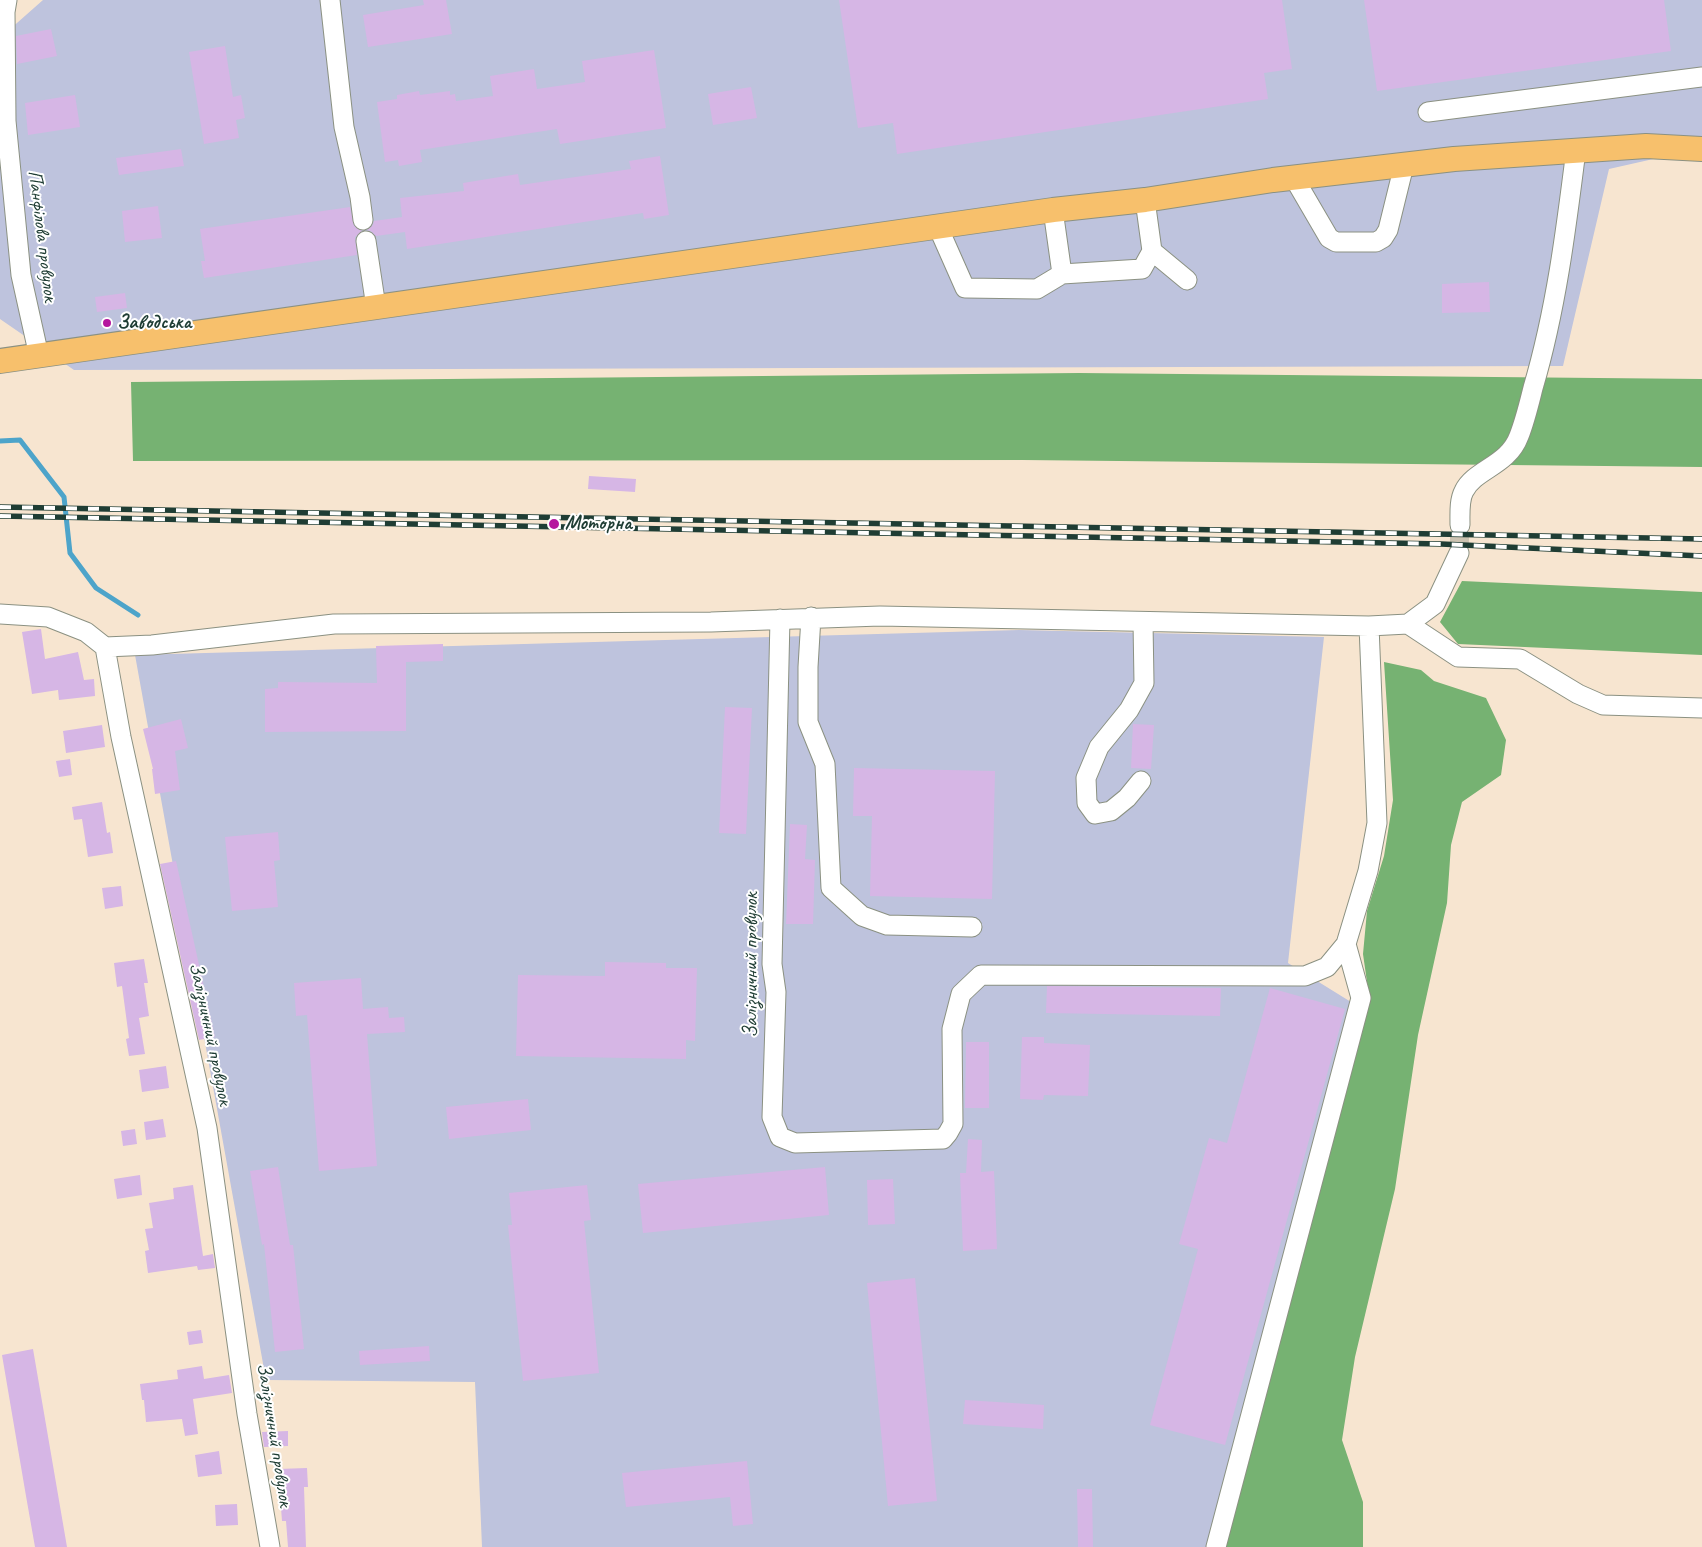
<!DOCTYPE html>
<meta charset="utf-8">
<style>
body{margin:0}
canvas{display:block;background:#f7e5d0}
</style>
<canvas width="1702" height="1547"></canvas>
<script>
const context = document.querySelector('canvas').getContext('2d');
context.lineJoin = 'round';
function fill(path, color) {
  context.fillStyle = color;
  context.fill(path, 'evenodd');
}
function trace(path, color, width, dash) {
  context.strokeStyle = color;
  context.lineWidth = width;
  context.lineCap = dash ? 'butt' : 'round';
  context.setLineDash(dash || []);
  context.stroke(path);
}
function label(font, color, halo, rows, align = 'center') {
  context.font = font + ' Caveat,sans-serif';
  context.lineWidth = 4;
  context.setLineDash([]);
  context.textBaseline = 'middle';
  context.strokeStyle = halo;
  context.fillStyle = color;
  for (const [text, x, y, turn = 0] of rows) {
    context.save();
    context.translate(x, y);
    context.rotate((+turn || 0) * Math.PI / 180);
    context.textAlign = isNaN(turn) ? turn : align;
    if (halo) context.strokeText(text, 0, 0);
    context.fillText(text, 0, 0);
    context.restore();
  }
}
const industrial = new Path2D(`
 M 43,0 L 1702,0 L 1702,148 L 1609,169 L 1563,366 L 74,370 L 0,319 L 0,38 Z
 M 1019,630 L 1324,637 L 1288,963 L 1351,1002 L 1229,1547 L 482,1547 L 475,1382 L 266,1380 L 135,655 Z`);
const forest = new Path2D(`
 M 1079,373 L 1702,379 L 1702,467 L 1022,460 L 133,461 L 131,382 Z
 M 1462,581 L 1702,592 L 1702,655 L 1458,644 L 1440,622 Z
 M 1384,662 L 1421,670 L 1434,681 L 1486,698 L 1506,740 L 1501,775 L 1462,802 L 1451,845 L 1447,903 L 1418,1035 L 1395,1189 L 1355,1357 L 1342,1440 L 1363,1502 L 1363,1547 L 1223,1547 L 1351,1063 L 1370,1003 L 1363,954 L 1367,911 L 1384,856 L 1393,800 Z`);
const stream = new Path2D(`
 M 0,441 L 20,440 L 64,497 L 70,553 L 96,588 L 138,615`);
const building = new Path2D(`
 M 423,0 L 446,0 L 452,34 L 368,47 L 363,15 L 424,5 Z
 M 839,0 L 1282,0 L 1292,69 L 1264,73 L 1268,99 L 897,154 L 893,123 L 858,128 Z
 M 1364,0 L 1664,0 L 1671,51 L 1377,91 Z
 M 51,29 L 57,56 L 17,64 L 16,36 Z
 M 225,46 L 233,97 L 241,95 L 245,118 L 236,120 L 239,138 L 204,144 L 189,52 Z
 M 654,50 L 666,128 L 560,144 L 557,129 L 420,150 L 422,162 L 399,166 L 398,160 L 385,162 L 377,102 L 397,99 L 397,95 L 419,91 L 420,95 L 450,91 L 450,95 L 455,94 L 456,101 L 493,96 L 490,76 L 534,69 L 537,89 L 585,82 L 582,61 Z
 M 751,87 L 757,118 L 713,125 L 708,94 Z
 M 75,95 L 80,127 L 28,135 L 25,103 Z
 M 181,149 L 184,166 L 119,175 L 116,158 Z
 M 660,156 L 669,215 L 644,219 L 643,213 L 407,249 L 405,232 L 376,236 L 371,231 L 367,230 L 373,225 L 374,221 L 402,217 L 400,198 L 464,191 L 463,183 L 518,174 L 520,185 L 631,169 L 629,161 Z
 M 158,206 L 162,238 L 125,242 L 122,211 Z
 M 350,207 L 354,226 L 362,231 L 355,237 L 357,255 L 204,278 L 201,261 L 205,261 L 200,229 Z
 M 1489,282 L 1490,312 L 1442,313 L 1442,284 Z
 M 125,293 L 127,308 L 97,312 L 95,297 Z
 M 589,476 L 636,479 L 635,492 L 588,489 Z
 M 41,629 L 45,659 L 78,652 L 84,680 L 94,679 L 95,696 L 59,700 L 58,690 L 32,694 L 22,632 Z
 M 443,644 L 443,661 L 406,662 L 406,731 L 265,732 L 265,689 L 278,688 L 278,682 L 377,683 L 376,646 Z
 M 725,707 L 752,708 L 746,834 L 719,833 Z
 M 181,719 L 188,748 L 175,751 L 180,790 L 155,794 L 152,769 L 153,769 L 143,729 Z
 M 1133,724 L 1154,725 L 1151,769 L 1131,768 Z
 M 102,725 L 105,747 L 66,753 L 63,731 Z
 M 70,759 L 72,775 L 59,777 L 56,761 Z
 M 854,768 L 995,771 L 992,899 L 870,896 L 872,816 L 853,816 Z
 M 102,802 L 107,833 L 110,832 L 113,853 L 88,857 L 82,819 L 74,820 L 72,807 Z
 M 790,824 L 807,825 L 805,859 L 815,860 L 813,924 L 786,924 Z
 M 278,832 L 280,860 L 274,861 L 278,907 L 232,911 L 225,837 Z
 M 176,861 L 215,1037 L 199,1040 L 160,864 Z
 M 121,886 L 123,906 L 105,909 L 102,888 Z
 M 144,959 L 148,983 L 144,983 L 149,1016 L 139,1018 L 145,1054 L 129,1056 L 126,1039 L 129,1038 L 122,986 L 117,987 L 114,963 Z
 M 605,962 L 666,963 L 666,968 L 697,968 L 695,1041 L 686,1040 L 686,1059 L 516,1056 L 518,975 L 605,976 Z
 M 361,978 L 363,1009 L 388,1007 L 389,1018 L 404,1017 L 405,1032 L 367,1034 L 377,1166 L 319,1171 L 307,1015 L 296,1016 L 294,983 Z
 M 1047,986 L 1221,988 L 1220,1016 L 1046,1013 Z
 M 1270,988 L 1345,1009 L 1225,1445 L 1150,1425 L 1198,1249 L 1179,1244 L 1209,1138 L 1227,1143 Z
 M 1022,1037 L 1044,1037 L 1044,1043 L 1090,1045 L 1088,1096 L 1044,1095 L 1043,1100 L 1020,1099 Z
 M 966,1042 L 989,1042 L 989,1108 L 965,1108 Z
 M 166,1066 L 169,1088 L 142,1092 L 139,1070 Z
 M 528,1099 L 531,1130 L 449,1139 L 446,1107 Z
 M 163,1119 L 166,1137 L 146,1140 L 144,1122 Z
 M 135,1129 L 137,1144 L 123,1146 L 121,1131 Z
 M 968,1139 L 982,1140 L 981,1172 L 994,1171 L 997,1249 L 963,1251 L 960,1173 L 966,1173 Z
 M 278,1167 L 290,1245 L 293,1245 L 304,1349 L 275,1352 L 264,1244 L 262,1245 L 250,1171 Z
 M 825,1167 L 829,1215 L 643,1233 L 638,1184 Z
 M 140,1175 L 142,1195 L 117,1199 L 114,1179 Z
 M 893,1179 L 895,1224 L 868,1225 L 867,1180 Z
 M 193,1185 L 203,1256 L 213,1254 L 215,1268 L 198,1270 L 197,1266 L 148,1273 L 145,1251 L 149,1250 L 145,1229 L 153,1228 L 149,1203 L 174,1199 L 173,1188 Z
 M 587,1185 L 591,1220 L 584,1221 L 599,1373 L 523,1381 L 508,1225 L 512,1225 L 509,1193 Z
 M 915,1278 L 937,1501 L 888,1506 L 867,1283 Z
 M 201,1330 L 203,1343 L 189,1345 L 187,1332 Z
 M 429,1346 L 430,1361 L 360,1365 L 359,1351 Z
 M 33,1349 L 67,1547 L 35,1547 L 26,1496 L 2,1355 Z
 M 202,1366 L 204,1379 L 229,1375 L 232,1393 L 193,1399 L 198,1434 L 185,1436 L 182,1419 L 146,1422 L 144,1400 L 142,1400 L 140,1384 L 178,1379 L 177,1370 Z
 M 965,1400 L 1044,1405 L 1043,1429 L 963,1424 Z
 M 288,1431 L 288,1446 L 264,1447 L 262,1432 Z
 M 219,1451 L 222,1474 L 198,1477 L 195,1455 Z
 M 747,1461 L 753,1524 L 733,1526 L 730,1497 L 626,1507 L 622,1473 Z
 M 307,1468 L 308,1487 L 304,1487 L 306,1547 L 288,1547 L 286,1521 L 282,1521 L 278,1469 Z
 M 1077,1489 L 1092,1489 L 1093,1547 L 1078,1547 Z
 M 237,1504 L 238,1525 L 216,1526 L 215,1505 Z`);
const minorTunnel = new Path2D(`
 M 1459,553 L 1460,525`);
const minor = new Path2D(`
 M 7,0 L 5,12 L 6,121 L 21,275 L 39,356
 M 330,0 L 344,127 L 360,197 L 363,220
 M 1428,112 L 1702,77
 M 1294,178 L 1329,238 L 1336,242 L 1376,242 L 1383,238 L 1388,230 L 1404,165
 M 938,227 L 965,288 L 1037,289 L 1062,274 L 1053,210
 M 366,241 L 376,307
 M 1152,251 L 1187,280
 M 1062,274 L 1142,269 L 1152,251 L 1145,200
 M 1460,525 C 1460,514 1459,500 1464,491 C 1475,469 1508,466 1519,436 C 1525,421 1529,404 1533,388 C 1556,310 1566,230 1576,150
 M 0,614 L 48,617 L 86,632 L 105,647 L 121,737 L 207,1128 L 247,1414 L 270,1547
 M 811,617 L 808,667 L 808,722 L 825,764 L 831,888 L 862,916 L 887,925 L 972,927
 M 780,619 L 772,964 L 776,992 L 772,1117 L 780,1137 L 795,1143 L 943,1139 L 948,1133 L 953,1124 L 952,1029 L 961,994 L 981,975 L 1305,976 L 1327,967 L 1346,944
 M 1408,624 L 1458,657 L 1520,659 L 1578,694 L 1603,705 L 1702,708
 M 105,647 L 152,645 L 334,624 L 711,622 L 880,616 L 1369,626 L 1408,624 L 1435,604 L 1459,553
 M 1141,781 L 1127,798 L 1111,811 L 1095,814 L 1087,803 L 1086,778 L 1099,747 L 1129,710 L 1144,683 L 1143,622
 M 1216,1547 L 1361,998 L 1346,944 L 1368,871 L 1377,823 L 1369,626`);
const major = new Path2D(`
 M 0,361 L 1053,210 L 1145,200 L 1273,180 L 1454,159 L 1646,146 L 1702,149`);
const rail = new Path2D(`
 M 0,507 L 1702,539
 M 0,516 L 1441,544 L 1702,556`);
const markers = [
 [107,323,5,"#b5179e"],
 [554,524,6,"#b5179e"]
];
const streetNames = [
 ["Панфілова провулок",42,236,83],
 ["Залізничний провулок",752,965,-90],
 ["Залізничний провулок",210,1034,78],
 ["Залізничний провулок",274,1435,81]
];
const poiNames = [
 ["Заводська",117,323],
 ["Моторна",565,524]
];
fill(industrial, '#bec3dd');
fill(forest, '#76b272');
trace(stream, '#4da4ca', 5);
fill(building, '#d6b6e5');
trace(minorTunnel, '#ccc3b1', 19, [19, 9]);
trace(minor, '#8b9182', 21);
trace(major, '#8b9182', 26);
trace(minor, '#fff', 19);
trace(major, '#f7c06c', 24);
trace(rail, '#1f3d34', 5.5);
trace(rail, '#fff', 4, [11]);
for (const [x, y, r, color] of markers) {
  const dot = new Path2D();
  dot.arc(x, y, r, 0, 2 * Math.PI);
  context.fillStyle = color;
  context.fill(dot);
  trace(dot, '#fff', 2);
}
label('20px', '#1f3d34', '#fff', streetNames);
label('bold 20px', '#1f3d34', '#fff', poiNames, 'left');
</script>
